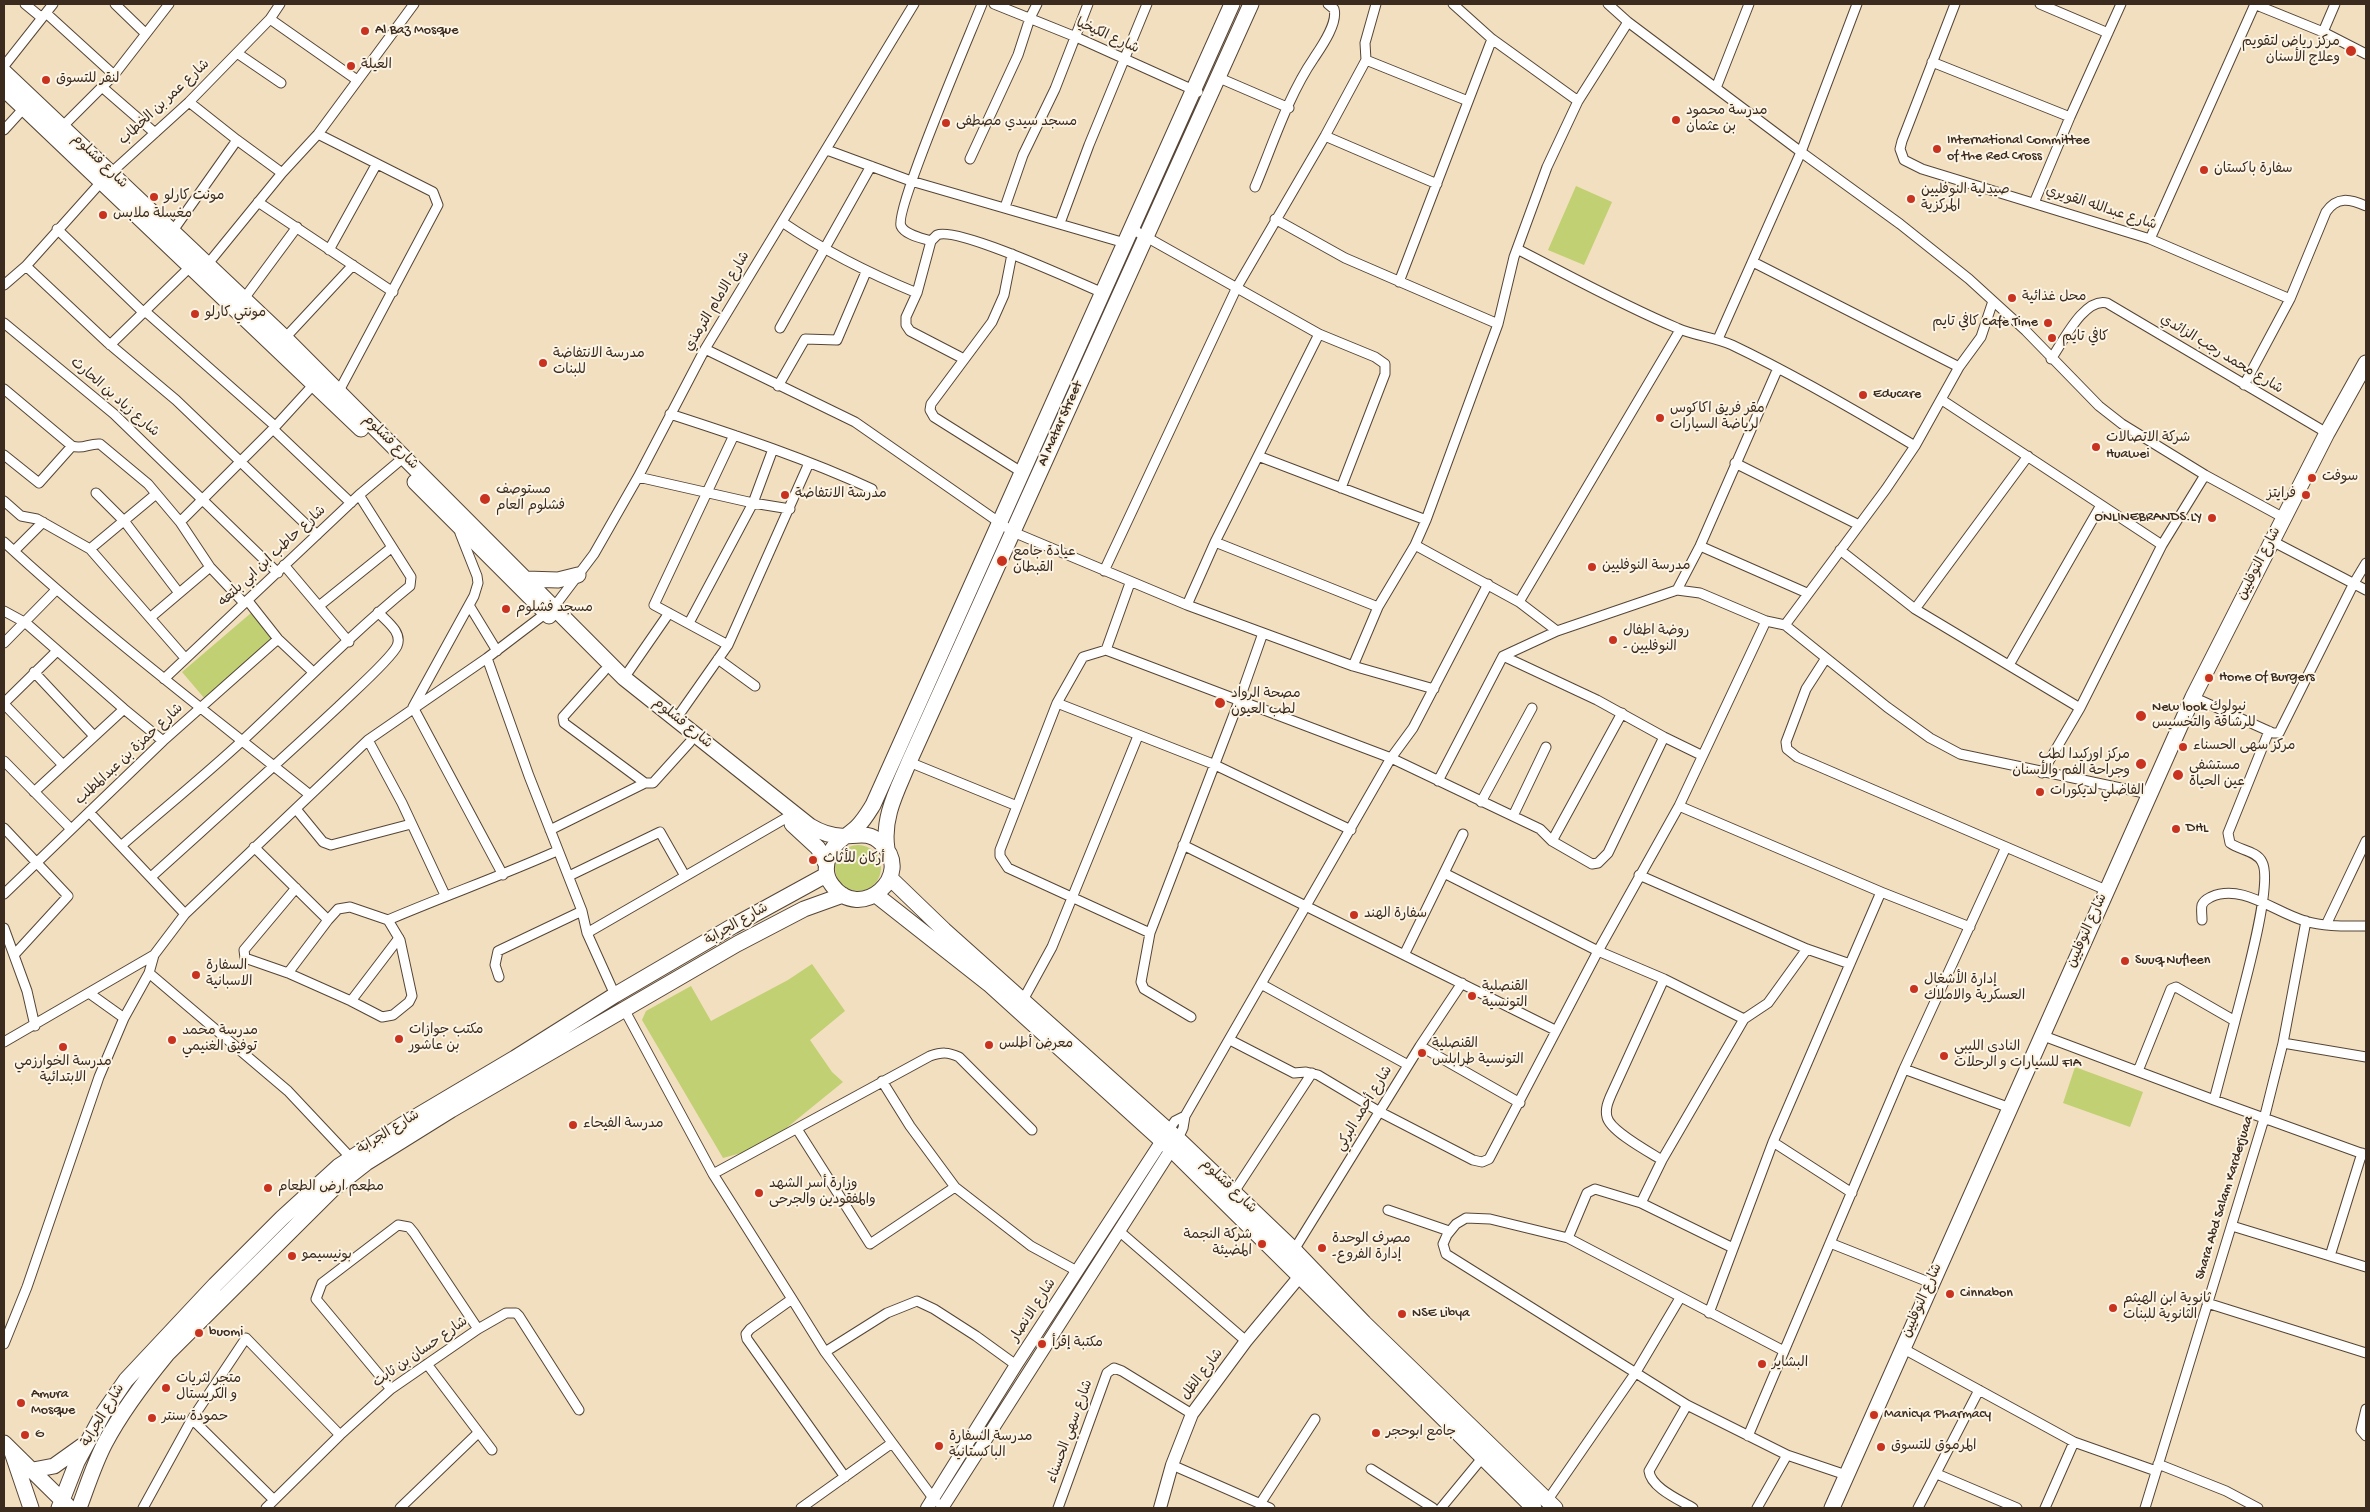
<!DOCTYPE html>
<meta charset="utf-8">
<style>
body{margin:0}
#map{position:relative;width:2370px;height:1512px;overflow:hidden;background:#f2dfbf;font-family:"Gochi Hand",sans-serif}
canvas{display:block}
.frame{position:absolute;inset:0;border:5px solid #3b2a1e;pointer-events:none}
</style>
<div id="map">
<canvas width="2370" height="1512"></canvas>
<div class="frame"></div>
</div>
<script>
const context = document.querySelector('canvas').getContext('2d');
context.lineJoin = 'round';
function fill(path, color) {
  context.fillStyle = color;
  context.fill(path, 'evenodd');
}
function trace(path, color, width, dash) {
  context.strokeStyle = color;
  context.lineWidth = width;
  context.lineCap = dash ? 'butt' : 'round';
  context.setLineDash(dash || []);
  context.stroke(path);
}
function label(font, color, halo, rows, align = 'center') {
  context.font = font + ' "Gochi Hand","Playpen Sans Arabic",sans-serif';
  context.lineWidth = 4;
  context.setLineDash([]);
  context.textBaseline = 'middle';
  context.strokeStyle = halo;
  context.fillStyle = color;
  for (const [text, x, y, turn = 0] of rows) {
    context.save();
    context.translate(x, y);
    context.rotate((+turn || 0) * Math.PI / 180);
    context.textAlign = isNaN(turn) ? turn : align;
    if (halo) context.strokeText(text, 0, 0);
    context.fillText(text, 0, 0);
    context.restore();
  }
}
const green = new Path2D(`
 M 1576,186 L 1612,202 L 1584,265 L 1548,250 Z
 M 251,613 L 274,640 L 205,699 L 182,672 Z
 M835 868a23 23 0 1 1 46 0a23 23 0 1 1-46 0Z
 M 812,964 L 845,1011 L 810,1040 L 832,1072 L 843,1082 L 763,1147 L 723,1158 L 642,1020 L 646,1011 L 691,986 L 711,1021 L 788,980 Z
 M 2075,1067 L 2143,1092 L 2130,1127 L 2063,1103 Z`);
const street = new Path2D(`
 M 25,4 L 42,18
 M 115,4 L 145,33
 M 994,4 L 1076,37 L 1198,92
 M 1453,4 L 1492,39 L 1578,101
 M 1608,4 L 1628,22 L 1801,152 L 1857,4
 M 1955,4 L 1902,141 L 1900,149 L 1904,160 L 1922,169 L 2150,239 L 2290,299
 M 2040,4 L 2108,33
 M 2254,4 L 2323,32 L 2335,4
 M 46,13 L 114,75
 M 270,19 L 357,80
 M 2323,32 L 2366,54
 M 237,53 L 281,83
 M 1366,60 L 1468,101
 M 1932,62 L 2070,117
 M 4,66 L 53,4
 M 1217,77 L 1289,108
 M 102,87 L 155,133
 M 1716,88 L 1749,4
 M 189,102 L 237,140 L 282,173
 M 62,127 L 114,75 L 169,4
 M 4,130 L 24,108
 M 318,134 L 433,192 L 438,205 L 339,391
 M 1325,136 L 1437,184
 M 827,150 L 911,181 L 1125,243
 M 970,159 L 1018,55 L 1030,18 L 1037,4
 M 1255,187 C 1273,144 1288,96 1314,58 C 1322,46 1338,23 1334,9 L 1328,4
 M 258,202 L 393,292
 M 2034,203 L 2070,117 L 2121,4
 M 1005,207 L 1023,155 L 1055,89 L 1088,4
 M 1275,219 L 1345,258 L 1498,324
 M 782,222 C 826,252 868,273 917,293
 M 1060,223 L 1089,145 L 1147,4
 M 57,229 L 144,313
 M 1132,229 L 1319,334 L 1375,357 L 1385,364 L 1385,374 L 1341,488
 M 172,232 L 237,140
 M 2150,239 L 2255,4
 M 931,241 C 922,238 905,235 901,226 C 894,211 971,32 982,4
 M 1517,249 C 1570,276 1622,305 1677,328 C 1695,336 1714,337 1732,345 C 1795,375 1855,410 1915,446
 M 329,250 L 376,165
 M 1012,254 L 1004,295 L 992,322 L 931,404 L 930,410 L 934,417 L 1023,473
 M 1753,262 L 1959,367
 M 207,265 L 282,173 L 318,134 L 414,4
 M 26,266 L 107,342 L 176,400 L 317,535
 M 1399,282 L 1492,39
 M 4,285 L 26,266 L 102,181 L 189,102 L 270,19 L 280,4
 M 243,300 L 297,227
 M 146,312 L 275,426
 M 4,323 L 114,414 L 278,573
 M 780,328 L 871,166
 M 285,338 L 353,265
 M 1718,339 L 1801,152 L 1900,224 L 1969,279 L 2026,331 L 2099,406 L 2122,424 L 2205,475 L 2284,518
 M 110,345 L 191,266
 M 705,349 L 855,422 L 1013,532 L 1187,605 L 1353,666 L 1434,689
 M 964,359 L 910,331 L 906,325 L 906,317 L 917,293 L 931,241 L 937,235 C 957,226 1077,282 1103,293
 M 2051,359 C 2063,342 2084,297 2107,303 L 2327,433
 M 2244,385 L 2290,299 L 2326,212 C 2337,196 2350,199 2366,206
 M 778,386 L 805,339 L 837,340 L 866,272
 M 4,389 L 72,446 C 83,450 89,443 100,444 L 148,484 L 180,522 L 210,567 L 244,603
 M 1942,400 L 2162,545
 M 670,414 C 738,436 807,459 872,489
 M 273,429 L 351,503
 M 4,455 L 39,483 L 72,446
 M 1258,456 L 1426,520
 M 1735,463 L 1859,525
 M 638,477 L 753,503 L 790,509
 M 96,493 L 125,522 L 179,593
 M 4,501 L 21,516 L 37,519 L 90,549 L 185,658
 M 180,522 L 273,429 L 315,383
 M 460,533 L 477,576 L 478,583 L 474,596 L 413,707 L 503,875
 M 2272,541 L 2366,590
 M 4,542 C 101,632 207,712 310,795
 M 1215,542 L 1378,607
 M 1415,545 L 1519,602 L 1557,631
 M 1700,546 L 1807,593
 M 90,549 L 156,494
 M 1840,550 L 1915,609 L 2080,708
 M 14,551 L 43,522
 M 284,565 L 349,642
 M 1104,571 L 1237,287 L 1325,136 L 1366,60 L 1365,43 L 1376,4
 M 1130,583 L 1106,650 L 1083,657 L 1057,703 L 1000,850 L 1000,856 L 1008,868 L 1150,933
 M 1677,590 L 1700,546 L 1778,368
 M 248,601 L 278,639 L 312,671
 M 1519,602 L 1680,330
 M 469,605 L 497,651
 M 1187,605 L 1215,542 L 1319,334
 M 319,606 L 391,548
 M 1915,609 L 2028,456
 M 4,611 L 26,623 L 124,709 L 163,741
 M 151,617 L 210,567
 M 689,623 L 753,503 L 773,449
 M 1785,625 L 1886,489 L 1915,446 L 1959,367 L 1981,337 L 1993,301
 M 4,643 L 56,590
 M 728,645 L 654,605 L 734,435
 M 1106,650 L 1391,758 L 1540,829 L 1552,841 L 1592,864 L 1598,863 L 1608,853 L 1664,737
 M 1503,656 L 1597,700 L 1664,737 L 1701,755
 M 487,658 L 529,776 L 582,911 L 587,933 L 615,995
 M 1826,658 L 1806,689 L 1786,742 L 1787,749 L 1797,757 L 2106,890
 M 718,659 L 755,686
 M 2009,665 L 2101,505
 M 1353,666 L 1378,607 L 1415,545 L 1426,520 L 1498,324 L 1514,257 L 1547,167 L 1578,101 L 1628,22
 M 604,671 L 563,717 L 564,723 L 645,783 L 653,783 L 690,742
 M 34,672 L 94,736
 M 624,678 L 669,613
 M 164,679 L 359,495 L 403,458
 M 2193,697 L 2273,733 L 2279,733 L 2354,583 L 2366,563
 M 4,703 L 57,651
 M 1057,703 L 1213,764 L 1351,830
 M 4,704 L 63,765
 M 676,719 L 728,645 L 809,463
 M 368,740 L 402,803 L 445,895
 M 4,761 L 71,829
 M 909,762 L 1017,806
 M 2042,773 L 2080,708 L 2162,545 L 2205,475
 M 1438,781 L 1503,656 L 1557,631 L 1677,590 L 1700,593 L 1766,621 L 1785,625 L 1887,707 L 1930,738 L 1960,754 L 2149,794
 M 34,792 L 124,709
 M 1481,802 L 1532,708
 M 1679,806 L 1881,892 L 1970,927
 M 296,809 L 323,842 L 331,845 L 411,824
 M 89,812 L 185,914
 M 1513,816 L 1546,747
 M 4,828 L 68,896 L 14,955
 M 550,830 L 645,783
 M 1552,841 L 1622,713
 M 1183,845 L 1555,1030
 M 121,846 C 161,811 203,777 242,741 C 298,689 351,634 410,586 L 411,577 L 359,495
 M 254,847 L 328,920
 M 1444,873 L 1598,951 L 1664,979 L 1744,1019
 M 1639,875 L 1807,949 L 1850,964
 M 569,876 L 660,832 L 685,876
 M 151,877 C 214,820 277,764 339,706 C 351,694 391,659 397,646 C 403,632 386,621 378,612
 M 4,894 L 163,741 L 278,639
 M 388,920 C 444,896 501,876 557,851
 M 2202,920 C 2202,915 2201,909 2202,905 C 2204,900 2207,899 2211,897 C 2242,883 2274,912 2305,921 C 2325,927 2346,926 2366,926
 M 2326,925 L 2366,841
 M 4,928 L 27,991 L 35,1026
 M 587,933 L 786,818
 M 1404,955 L 1463,834
 M 149,973 L 288,1091 L 351,1158
 M 288,973 L 328,920 L 338,909 L 350,907 L 388,920 L 400,940 L 412,996 L 409,1002 L 393,1015 L 382,1017 L 351,1001 L 288,973 L 245,958 L 244,950 L 296,888
 M 499,977 L 495,965 L 498,951 L 582,911
 M 1261,984 L 1408,1065
 M 89,993 L 124,1018
 M 1023,1000 L 1052,947 L 1138,736
 M 351,1001 L 399,938
 M 624,1009 L 713,1174 L 792,1299 L 825,1352 L 936,1502
 M 1191,1017 L 1144,989 L 1141,982 L 1150,933 L 1239,701 L 1263,633
 M 2235,1021 C 2242,993 2274,883 2262,862 C 2257,851 2239,850 2230,843 L 2228,833 L 2269,731
 M 2041,1035 L 2214,1100 L 2366,1155
 M 1230,1040 L 1294,1073 L 1306,1072 L 1318,1075 L 1380,1112 L 1473,1160 L 1482,1162 L 1489,1159 L 1598,951 L 1679,806 L 1766,621
 M 4,1042 L 154,955
 M 2283,1043 L 2366,1057
 M 1420,1046 L 1520,1103
 M 1904,1069 L 2010,1108
 M 2138,1071 L 2171,989 L 2176,987 L 2235,1021 L 2214,1100
 M 882,1081 L 910,1126 L 955,1187 L 1031,1246 L 1077,1271
 M 797,1129 L 870,1244 L 955,1187
 M 1168,1131 L 1175,1121 L 1185,1116
 M 1178,1139 L 1183,1128 L 1185,1116 L 1391,758 L 1413,728 L 1488,584
 M 1773,1142 L 1852,1193
 M 1662,1160 C 1649,1152 1610,1131 1607,1117 C 1605,1109 1608,1102 1611,1095 L 1664,979
 M 713,1174 L 930,1056 C 942,1052 948,1052 959,1057 L 1032,1130
 M 1234,1192 L 1312,1073
 M 1641,1203 L 1662,1160 L 1744,1019 L 1768,1003 L 1807,949
 M 1388,1210 L 1449,1231
 M 2232,1226 L 2366,1267
 M 1119,1231 L 1246,1341
 M 1568,1238 L 1587,1193 L 1595,1189 L 1641,1203 L 1733,1248
 M 1830,1243 L 1931,1283
 M 1294,1250 L 1420,1046 L 1462,983
 M 2330,1256 L 2362,1153
 M 792,1299 L 750,1329 L 746,1334 L 747,1339 L 845,1477
 M 2207,1303 L 2366,1353
 M 1709,1313 L 1773,1142 L 1881,892
 M 4,1344 L 27,1287 L 99,1077 L 124,1018 L 149,973 L 154,955 L 185,914 L 368,740 L 487,658 L 554,607 L 594,554 L 638,477 L 705,349 L 914,4
 M 1902,1348 L 2074,1442 L 2156,1471
 M 1784,1351 L 1568,1238 L 1490,1219 L 1466,1218 L 1456,1224 L 1447,1235 L 1443,1244 L 1446,1254 L 1687,1405 L 1787,1455 L 1846,1475
 M 825,1352 L 887,1313 L 917,1301 L 934,1309 L 976,1336 L 1016,1365
 M 427,1364 L 492,1450
 M 391,1389 L 316,1299 L 322,1283 L 398,1225 L 409,1227 L 414,1233 L 478,1329
 M 1687,1405 L 1649,1471 C 1651,1488 1680,1500 1693,1508
 M 2366,1409 L 2361,1430 L 2366,1436
 M 192,1419 L 246,1338 L 340,1435
 M 1748,1436 L 1904,1069 L 2006,847
 M 2158,1464 L 2226,1491 L 2258,1508
 M 1172,1465 L 1270,1508
 M 1371,1469 L 1433,1508
 M 1937,1474 L 2017,1508
 M 1547,1501 L 1636,1372 L 1680,1298
 M 1260,1504 L 1315,1419
 M 143,1508 L 192,1419 L 274,1500
 M 266,1508 L 340,1435 L 391,1389 L 478,1329 L 506,1313 L 516,1313 L 519,1316 L 579,1410
 M 400,1508 L 478,1433
 M 801,1508 L 892,1443
 M 1058,1508 L 1107,1373 L 1114,1368 L 1122,1371 L 1192,1414
 M 1441,1508 L 1483,1457
 M 1757,1508 L 1787,1455
 M 1918,1508 L 1979,1390
 M 2045,1508 L 2074,1442
 M 2145,1508 L 2264,1119 L 2283,1043 L 2306,921`);
const secondary = new Path2D(`
 M 927,1508 L 1016,1365 L 1167,1133
 M 942,1508 L 1176,1142
 M 1160,1508 L 1172,1465 L 1192,1414 L 1246,1341 L 1300,1276`);
const primary = new Path2D(`
 M 4,72 L 285,338 L 624,678 L 810,826 C 820,832 833,837 846,836 C 860,835 870,832 881,843 C 916,875 860,924 832,885 C 825,876 825,866 829,856 C 834,841 847,837 857,827 C 864,820 868,813 873,805 L 1232,4
 M 4,89 L 361,429
 M 415,482 L 549,616
 M 526,579 L 558,580 L 578,575
 M 792,824 L 818,848 L 826,864
 M 887,849 C 882,817 897,791 909,762 L 1251,4
 M 890,878 L 944,930 L 1180,1141 L 1294,1250 L 1364,1323 L 1555,1508
 M 876,895 L 989,984 L 1171,1149 L 1534,1508
 M 4,1443 L 67,1505
 M 12,1452 L 31,1508
 M 33,1470 L 54,1466 L 82,1446
 M 59,1508 L 77,1462 L 104,1412 L 126,1380 L 215,1285 L 282,1218 L 339,1166 L 402,1125 L 515,1058 L 615,995 L 733,926 L 826,875
 M 79,1508 C 87,1487 94,1464 105,1443 C 122,1411 144,1382 167,1354 L 334,1188 L 366,1163 L 451,1110 L 737,944 L 804,909 L 843,895
 M 1832,1508 L 2193,697 L 2327,433 L 2366,363`);
const markers = [
 [365,31,5,"#c8321e"],
 [2351,51,6,"#c8321e"],
 [351,66,5,"#c8321e"],
 [46,80,5,"#c8321e"],
 [1676,120,5,"#c8321e"],
 [946,123,5,"#c8321e"],
 [1937,149,5,"#c8321e"],
 [2204,170,5,"#c8321e"],
 [154,197,5,"#c8321e"],
 [1911,199,5,"#c8321e"],
 [103,215,5,"#c8321e"],
 [2012,298,5,"#c8321e"],
 [195,314,5,"#c8321e"],
 [2048,323,5,"#c8321e"],
 [2052,338,5,"#c8321e"],
 [543,363,5,"#c8321e"],
 [1863,395,5,"#c8321e"],
 [1660,418,5,"#c8321e"],
 [2096,447,5,"#c8321e"],
 [2312,478,5,"#c8321e"],
 [785,495,5,"#c8321e"],
 [2306,495,5,"#c8321e"],
 [485,499,6,"#c8321e"],
 [2212,518,5,"#c8321e"],
 [1002,561,6,"#c8321e"],
 [1592,567,5,"#c8321e"],
 [506,609,5,"#c8321e"],
 [1613,640,5,"#c8321e"],
 [2209,678,5,"#c8321e"],
 [1220,703,6,"#c8321e"],
 [2141,716,6,"#c8321e"],
 [2183,747,5,"#c8321e"],
 [2141,764,6,"#c8321e"],
 [2178,775,6,"#c8321e"],
 [2040,792,5,"#c8321e"],
 [2176,829,5,"#c8321e"],
 [813,860,5,"#c8321e"],
 [1354,915,5,"#c8321e"],
 [2125,961,5,"#c8321e"],
 [196,975,5,"#c8321e"],
 [1914,989,5,"#c8321e"],
 [1472,996,5,"#c8321e"],
 [399,1039,5,"#c8321e"],
 [172,1040,5,"#c8321e"],
 [989,1045,5,"#c8321e"],
 [63,1047,5,"#c8321e"],
 [1422,1053,5,"#c8321e"],
 [1944,1056,5,"#c8321e"],
 [573,1125,5,"#c8321e"],
 [268,1188,5,"#c8321e"],
 [759,1193,5,"#c8321e"],
 [1262,1244,5,"#c8321e"],
 [1322,1248,5,"#c8321e"],
 [292,1256,5,"#c8321e"],
 [1950,1294,5,"#c8321e"],
 [2113,1308,5,"#c8321e"],
 [1402,1314,5,"#c8321e"],
 [199,1333,5,"#c8321e"],
 [1042,1344,5,"#c8321e"],
 [1762,1364,5,"#c8321e"],
 [166,1388,5,"#c8321e"],
 [21,1403,5,"#c8321e"],
 [1874,1415,5,"#c8321e"],
 [152,1418,5,"#c8321e"],
 [1376,1433,5,"#c8321e"],
 [25,1435,5,"#c8321e"],
 [939,1446,5,"#c8321e"],
 [1881,1447,5,"#c8321e"]
];
const poiNames = [
 ["Al Baz Mosque",375,31],
 ["مركز رياض لتقويم",2340,43,"right"],
 ["وعلاج الأسنان",2340,59,"right"],
 ["العيلة",361,66],
 ["لنقر للتسوق",56,80],
 ["مدرسة محمود",1686,112],
 ["بن عثمان",1686,128],
 ["مسجد سيدي مصطفى",956,123],
 ["International Committee",1947,141],
 ["of the Red Cross",1947,157],
 ["سفارة باكستان",2214,170],
 ["صيدلية النوفليين",1921,191],
 ["المركزية",1921,207],
 ["مونت كارلو",164,197],
 ["مغسلة ملابس",113,215],
 ["محل غذائية",2022,298],
 ["مونتي كارلو",205,314],
 ["كافي تايم Cafe Time",2038,323,"right"],
 ["كافي تايم",2062,338],
 ["مدرسة الانتفاضة",553,355],
 ["للبنات",553,371],
 ["Educare",1873,395],
 ["مقر فريق اكاكوس",1670,410],
 ["لرياضة السيارات",1670,426],
 ["شركة الاتصالات",2106,439],
 ["Huawei",2106,455],
 ["سوفت",2322,478],
 ["مستوصف",496,491],
 ["فشلوم العام",496,507],
 ["مدرسة الانتفاضة",795,495],
 ["فرايتز",2296,495,"right"],
 ["ONLINEBRANDS.LY",2202,518,"right"],
 ["عيادة جامع",1013,553],
 ["القبطان",1013,569],
 ["مدرسة النوفليين",1602,567],
 ["مسجد فشلوم",516,609],
 ["روضة اطفال",1623,632],
 ["- النوفليين",1623,648],
 ["Home Of Burgers",2219,678],
 ["مصحة الرواد",1231,695],
 ["لطب العيون",1231,711],
 ["New look نيولوك",2152,708],
 ["للرشاقة والتخسيس",2152,724],
 ["مركز سهى الحسناء",2193,747],
 ["مركز اوركيدا لطب",2130,756,"right"],
 ["وجراحة الفم والأسنان",2130,772,"right"],
 ["مستشفى",2189,767],
 ["عين الحياة",2189,783],
 ["الفاضلي لديكورات",2050,792],
 ["DHL",2186,829],
 ["أركان للأثاث",823,860],
 ["سفارة الهند",1364,915],
 ["Suuq Nufleen",2135,961],
 ["السفارة",206,967],
 ["الاسبانية",206,983],
 ["إدارة الأشغال",1924,981],
 ["العسكرية والاملاك",1924,997],
 ["القنصلية",1482,988],
 ["التونسية",1482,1004],
 ["مكتب جوازات",409,1031],
 ["بن عاشور",409,1047],
 ["مدرسة محمد",182,1032],
 ["توفيق الغنيمي",182,1048],
 ["معرض أطلس",999,1045],
 ["القنصلية",1432,1045],
 ["التونسية طرابلس",1432,1061],
 ["النادي الليبي",1954,1048],
 ["للسيارات و الرحلات FIA",1954,1064],
 ["مدرسة الخوارزمي",63,1063,"center"],
 ["الابتدائية",63,1079,"center"],
 ["مدرسة الفيحاء",583,1125],
 ["وزارة أسر الشهد",769,1185],
 ["والمفقودين والجرحى",769,1201],
 ["مطعم ارض الطعام",278,1188],
 ["شركة النجمة",1252,1236,"right"],
 ["المضيئة",1252,1252,"right"],
 ["مصرف الوحدة",1332,1240],
 ["-إدارة الفروع",1332,1256],
 ["بونيسيمو",302,1256],
 ["Cinnabon",1960,1294],
 ["ثانوية ابن الهيثم",2123,1300],
 ["الثانوية للبنات",2123,1316],
 ["NSE Libya",1412,1314],
 ["buomi",209,1333],
 ["مكتبة إقرأ",1052,1344],
 ["البشاير",1772,1364],
 ["متجر لثريات",176,1380],
 ["و الكريستال",176,1396],
 ["Amura",31,1395],
 ["Mosque",31,1411],
 ["Manicya Pharmacy",1884,1415],
 ["حمودة سنتر",162,1418],
 ["جامع ابوحجر",1386,1433],
 ["G",35,1435],
 ["مدرسة السفارة",949,1438],
 ["الباكستانية",949,1454],
 ["المرموق للتسوق",1891,1447]
];
const streetNames = [
 ["شارع الكيخيا",1107,37,24],
 ["شارع عمر بن الخطاب",165,103,-43],
 ["شارع فشلوم",99,162,44],
 ["شارع عبدالله القويري",2101,209,18],
 ["شارع الامام الترمذي",718,302,-59],
 ["شارع محمد رجب الزائدي",2221,355,31],
 ["شارع زياد بن الحارث",114,398,41],
 ["Al Matar Street",1061,424,-66],
 ["شارع فشلوم",390,443,45],
 ["شارع حاطب ابن ابي بلتعه",273,557,-43],
 ["شارع النوفليين",2260,564,-63],
 ["شارع فشلوم",682,724,39],
 ["شارع حمزة بن عبدالمطلب",130,755,-43],
 ["شارع الجرابة",737,925,-30],
 ["شارع النوفليين",2088,931,-66],
 ["شارع أحمد البركي",1365,1109,-59],
 ["شارع الجرابة",389,1133,-32],
 ["شارع فشلوم",1228,1187,44],
 ["Shara Abd Salam Karderjuaa",2225,1198,-73],
 ["شارع النوفليين",1923,1301,-66],
 ["شارع الانصار",1034,1311,-57],
 ["شارع حسان بن ثابت",421,1353,-35],
 ["شارع الظل",1203,1375,-53],
 ["شارع الجرابة",104,1416,-59],
 ["شارع سهي الحسناء",1071,1432,-70]
];
fill(green, '#c0d072');
trace(street, '#564536', 11);
trace(secondary, '#564536', 14);
trace(primary, '#564536', 17);
trace(street, '#fff', 9);
trace(secondary, '#fff', 12);
trace(primary, '#fff', 15);
for (const [x, y, r, color] of markers) {
  const dot = new Path2D();
  dot.arc(x, y, r, 0, 2 * Math.PI);
  context.fillStyle = color;
  context.fill(dot);
  trace(dot, '#fcf5e5', 2);
}
label('14px', '#3b2a1e', '#fcf5e5', poiNames, 'left');
label('14px', '#3b2a1e', '#fcf5e5', streetNames);
</script>
